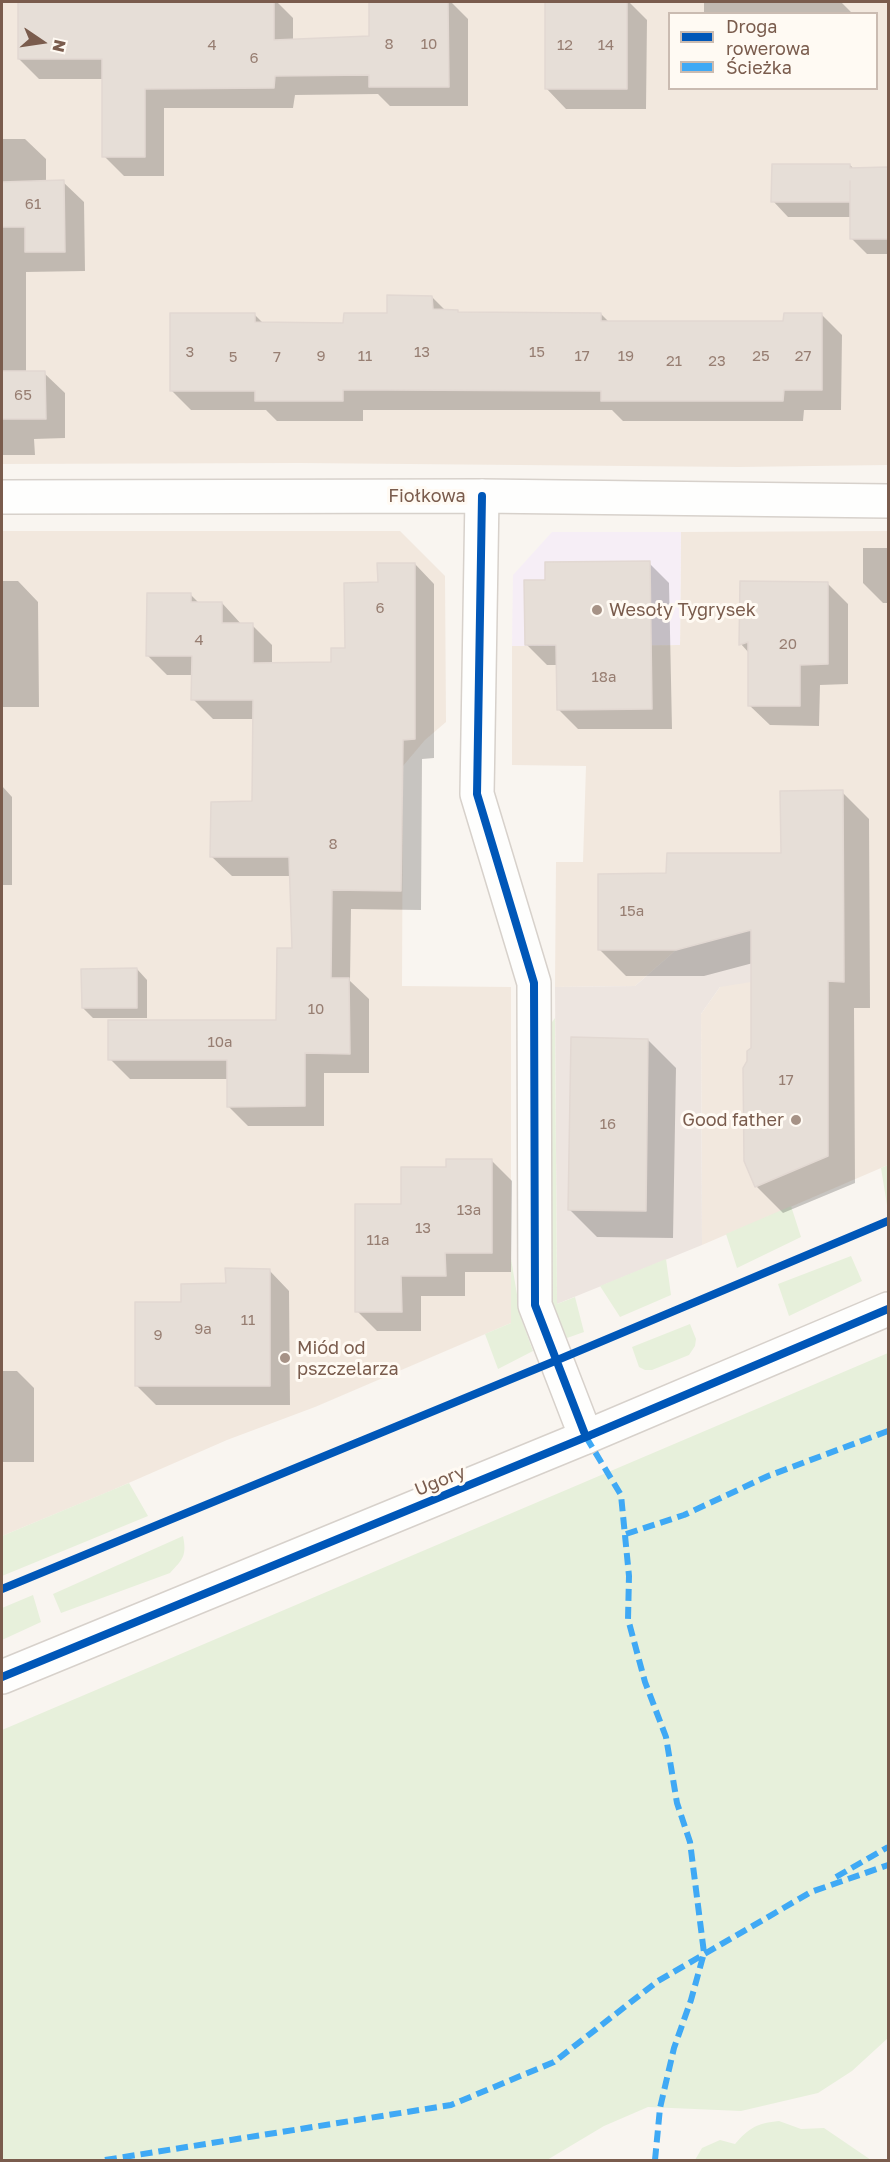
<!DOCTYPE html>
<meta charset="utf-8">
<style>
body{margin:0}
#map{position:relative;width:890px;height:2162px;overflow:hidden;background:#f9f5f0;font-family:"Golos Text",sans-serif}
canvas{display:block}
.frame{position:absolute;inset:0;border:3px solid #7a5c4d;pointer-events:none}
.legend{position:absolute;left:668px;top:12px;width:210px;height:78px;box-sizing:border-box;background:#fffaf3;border:2px solid #cabbb1;margin:0;padding:8px 10px;list-style:none;font-size:18px;color:#7a5c4d}
.legend li{display:flex;align-items:center;gap:12px;height:30px}
.legend b{width:30px;border:2px solid #cabbb1}
.north{position:absolute;left:12px;top:12px;width:60px;height:60px;-webkit-text-stroke:4px #fffaf3;paint-order:stroke;rotate:103deg;font-size:16px;font-weight:700;line-height:24px;text-align:center;color:#7a5c4d}
.north::after{content:'';display:block;margin:auto;width:21px;height:27px;background:#7a5c4d;clip-path:polygon(50% 0,100% 100%,50% 72%,0 100%)}
</style>
<div id="map">
<canvas width="890" height="2162"></canvas>
<div class="frame"></div>
<ul class="legend">
<li><b style="height:8px;background:#0057b8"></b>Droga rowerowa</li>
<li><b style="height:8px;background:#3fa9f5"></b>Ścieżka</li>
</ul>
<div class="north">N</div>
</div>
<script>
const context = document.querySelector('canvas').getContext('2d');
context.lineJoin = 'round';
function fill(path, color) {
  context.fillStyle = color;
  context.fill(path, 'evenodd');
}
function trace(path, color, width, dash) {
  context.strokeStyle = color;
  context.lineWidth = width;
  context.lineCap = dash ? 'butt' : 'round';
  context.setLineDash(dash || []);
  context.stroke(path);
}
function label(font, color, halo, rows, align = 'center') {
  context.font = font + ' "Golos Text",sans-serif';
  context.lineWidth = 6;
  context.setLineDash([]);
  context.textBaseline = 'middle';
  context.strokeStyle = halo;
  context.fillStyle = color;
  for (const [text, x, y, turn = 0] of rows) {
    context.save();
    context.translate(x, y);
    context.rotate((+turn || 0) * Math.PI / 180);
    context.textAlign = isNaN(turn) ? turn : align;
    if (halo) context.strokeText(text, 0, 0);
    context.fillText(text, 0, 0);
    context.restore();
  }
}
const residential = new Path2D(`
 M 2,2 L 888,2 L 888,465 L 739,467 L 299,463 L 2,464 ZM 670,14 L 876,14 L 876,88 L 670,88 Z
 M 2,531 L 400,531 L 445,576 L 446,722 L 425,740 L 403,766 L 402,986 L 511,987 L 511,1323 L 315,1407 L 227,1440 L 108,1492 L 2,1536 Z
 M 888,531 L 888,1165 L 702,1245 L 701,1014 L 720,987 L 676,950 L 635,986 L 555,987 L 556,862 L 583,862 L 586,766 L 512,765 L 512,646 L 680,645 L 681,532 Z`);
const industrial = new Path2D(`
 M 751,925 L 751,982 L 720,987 L 701,1014 L 702,1245 L 557,1304 L 555,987 L 635,986 L 676,950 Z`);
const education = new Path2D(`
 M 552,532 L 681,532 L 680,645 L 512,646 L 513,575 Z`);
const green = new Path2D(`
 M 555,1018 L 557,1304 L 575,1297 L 584,1332 L 567,1338 L 553,1305 L 549,1026 Z
 M 888,1165 L 888,1205 L 887,1205 L 881,1168 Z
 M 791,1206 L 801,1237 L 737,1268 L 726,1234 Z
 M 851,1256 L 862,1281 L 789,1316 L 778,1284 Z
 M 511,1259 L 521,1318 L 533,1351 L 498,1369 L 485,1334 L 511,1323 Z
 M 666,1259 L 671,1295 L 620,1317 L 600,1286 Z
 M 690,1324 L 696,1339 L 695,1346 L 689,1355 L 652,1370 L 645,1370 L 639,1367 L 632,1347 Z
 M 888,1353 L 888,2038 L 852,2071 L 818,2093 L 741,2111 L 648,2107 L 604,2126 L 547,2160 L 2,2160 L 2,1730 Z
 M 129,1483 L 148,1516 L 2,1576 L 2,1536 Z
 M 183,1536 C 187,1556 183,1559 170,1573 L 61,1613 L 53,1594 Z
 M 33,1595 L 41,1622 L 2,1640 L 2,1608 Z
 M 779,2121 L 801,2129 L 824,2128 L 871,2160 L 695,2160 L 702,2148 L 720,2140 L 735,2144 C 749,2128 757,2123 779,2121 Z`);
const shadow = new Path2D(`
 M 19,2 L 277,2 L 293,18 L 293,41 L 370,38 L 370,2 L 451,2 L 468,19 L 468,106 L 390,106 L 378,94 L 295,95 L 293,108 L 164,108 L 164,176 L 124,176 L 104,156 L 104,79 L 39,79 L 19,59 Z
 M 546,2 L 629,2 L 647,20 L 646,109 L 566,109 L 546,88 Z
 M 704,2 L 841,2 L 853,14 L 704,14 Z
 M 2,139 L 25,139 L 46,159 L 46,182 L 63,182 L 84,202 L 85,271 L 26,272 L 26,373 L 44,373 L 65,393 L 65,438 L 34,439 L 35,455 L 2,455 Z
 M 850,165 L 854,169 L 888,169 L 888,254 L 867,254 L 851,238 L 851,217 L 788,217 L 773,201 Z
 M 432,297 L 446,311 L 460,314 L 601,314 L 609,322 L 784,322 L 821,314 L 842,335 L 841,410 L 804,410 L 803,421 L 623,421 L 612,410 L 363,410 L 363,421 L 277,421 L 266,410 L 191,410 L 171,390 L 254,314 L 264,324 L 345,324 L 389,315 Z
 M 863,548 L 888,548 L 888,603 L 883,603 L 863,583 Z
 M 649,563 L 669,583 L 672,729 L 578,729 L 558,709 L 558,665 L 547,665 L 527,645 L 547,582 Z
 M 415,564 L 434,584 L 434,758 L 422,759 L 421,910 L 351,909 L 350,981 L 369,999 L 369,1073 L 324,1073 L 324,1126 L 248,1126 L 228,1106 L 228,1079 L 130,1079 L 110,1059 L 277,1021 L 294,950 L 291,876 L 232,876 L 212,857 L 253,802 L 255,719 L 213,719 L 193,699 L 193,675 L 167,675 L 148,656 L 190,594 L 199,603 L 222,603 L 242,625 L 252,625 L 272,645 L 272,664 L 333,663 L 347,650 L 379,584 Z
 M 2,581 L 18,581 L 38,602 L 39,707 L 2,707 Z
 M 828,584 L 848,604 L 848,684 L 820,685 L 819,726 L 770,725 L 749,705 L 749,653 L 741,644 Z
 M 2,786 L 12,797 L 12,885 L 2,885 Z
 M 842,792 L 869,819 L 870,1008 L 854,1008 L 855,1183 L 783,1213 L 756,1186 L 753,963 L 704,976 L 626,976 L 599,949 L 668,875 L 783,854 Z
 M 137,969 L 147,980 L 147,1018 L 93,1018 L 83,1008 Z
 M 648,1040 L 676,1068 L 673,1238 L 597,1237 L 569,1209 Z
 M 492,1161 L 512,1181 L 511,1272 L 465,1272 L 465,1296 L 421,1296 L 421,1331 L 377,1331 L 357,1311 L 403,1205 L 447,1169 Z
 M 269,1270 L 289,1291 L 290,1405 L 156,1405 L 136,1385 L 182,1303 Z
 M 2,1371 L 17,1371 L 34,1388 L 34,1462 L 2,1462 Z`);
const building = new Path2D(`
 M 18,2 L 274,2 L 274,40 L 369,36 L 369,2 L 448,2 L 449,87 L 369,87 L 369,75 L 275,76 L 274,88 L 145,89 L 145,157 L 102,157 L 102,59 L 18,59 Z
 M 545,2 L 627,2 L 627,89 L 545,89 Z
 M 772,164 L 850,164 L 850,168 L 888,167 L 888,239 L 850,239 L 850,181 L 850,202 L 771,202 Z
 M 64,180 L 65,252 L 25,252 L 25,227 L 2,227 L 2,182 Z
 M 387,295 L 432,296 L 433,309 L 458,310 L 458,312 L 601,313 L 601,321 L 783,321 L 784,313 L 822,313 L 822,390 L 784,390 L 783,401 L 601,401 L 601,391 L 387,390 L 343,390 L 343,401 L 255,401 L 255,391 L 170,391 L 170,313 L 255,313 L 255,322 L 343,323 L 344,313 L 387,313 Z
 M 2,371 L 45,371 L 46,419 L 2,419 Z
 M 650,561 L 652,709 L 557,710 L 556,645 L 525,645 L 524,580 L 545,580 L 545,562 Z
 M 377,563 L 415,563 L 415,739 L 403,740 L 401,891 L 332,890 L 331,978 L 349,978 L 350,1054 L 305,1053 L 305,1106 L 227,1107 L 227,1060 L 108,1060 L 108,1020 L 276,1020 L 277,948 L 292,948 L 289,857 L 210,857 L 211,802 L 252,801 L 253,700 L 191,700 L 192,656 L 146,656 L 147,593 L 191,593 L 191,602 L 222,602 L 222,623 L 253,623 L 253,663 L 331,662 L 331,648 L 345,648 L 344,583 L 378,582 Z
 M 740,581 L 828,582 L 828,664 L 800,665 L 800,706 L 748,706 L 748,642 L 739,645 Z
 M 843,790 L 844,982 L 828,981 L 828,1156 L 755,1187 L 744,1161 L 743,1068 L 747,1061 L 747,1051 L 751,1048 L 751,930 L 676,950 L 598,950 L 598,874 L 666,873 L 667,853 L 781,853 L 780,791 Z
 M 137,968 L 137,1008 L 82,1008 L 81,969 Z
 M 571,1037 L 648,1039 L 646,1211 L 568,1210 Z
 M 446,1159 L 492,1159 L 492,1253 L 445,1253 L 446,1276 L 401,1276 L 402,1312 L 355,1312 L 355,1204 L 401,1204 L 401,1167 L 446,1167 Z
 M 225,1268 L 270,1269 L 270,1386 L 135,1386 L 135,1302 L 181,1302 L 181,1284 L 226,1283 Z`);
const minor = new Path2D(`
 M 482,496 L 477,794 L 534,983 L 535,1305 L 586,1437
 M 2,497 L 482,496 L 888,501`);
const tertiary = new Path2D(`
 M 2,1677 L 586,1437 L 888,1309`);
const quiet = new Path2D(`
 M 586,1437 L 621,1495 L 629,1576 L 628,1619 L 645,1682 L 666,1737 L 677,1803 L 690,1842 L 704,1953 L 691,2000 L 674,2048 L 660,2108 L 655,2160
 M 626,1534 L 684,1515 L 768,1476 L 888,1431
 M 836,1877 L 888,1847
 M 105,2160 L 451,2105 L 554,2062 L 658,1981 L 811,1892 L 888,1865`);
const cycleway = new Path2D(`
 M 482,496 L 477,794 L 534,983 L 535,1305 L 586,1437
 M 2,1589 L 555,1361 L 888,1221
 M 2,1677 L 586,1437 L 888,1309`);
const markers = [
 [597,610,6,"#a69286"],
 [796,1120,6,"#a69286"],
 [285,1358,6,"#a69286"]
];
const numberNames = [
 ["8",389,44],
 ["10",429,44],
 ["4",212,45],
 ["12",565,45],
 ["14",606,45],
 ["6",254,58],
 ["61",33,204],
 ["3",190,352],
 ["13",422,352],
 ["15",537,352],
 ["9",321,356],
 ["11",365,356],
 ["17",582,356],
 ["19",626,356],
 ["25",761,356],
 ["27",803,356],
 ["5",233,357],
 ["7",277,357],
 ["21",674,361],
 ["23",717,361],
 ["65",23,395],
 ["6",380,608],
 ["4",199,640],
 ["20",788,644],
 ["18a",604,677],
 ["8",333,844],
 ["15a",632,911],
 ["10",316,1009],
 ["10a",220,1042],
 ["17",786,1080],
 ["16",608,1124],
 ["13a",469,1210],
 ["13",423,1228],
 ["11a",378,1240],
 ["11",248,1320],
 ["9a",203,1329],
 ["9",158,1335]
];
const streetNames = [
 ["Fiołkowa",427,496],
 ["Ugory",440,1481,-22]
];
const poiNames = [
 ["Wesoły Tygrysek",609,610],
 ["Good father",784,1120,"right"],
 ["Miód od",297,1348],
 ["pszczelarza",297,1369]
];
fill(residential, '#f2e8de');
fill(industrial, '#ede5e0');
fill(education, '#f6eef6');
fill(green, '#e7f0db');
fill(shadow, '#0003');
fill(building, '#e6ded7');
trace(building, '#e2d8d2', 1.5);
trace(minor, '#d7d1cb', 36);
trace(tertiary, '#d7d1cb', 36);
trace(minor, '#fefefd', 33);
trace(tertiary, '#fefefd', 33);
trace(quiet, '#3fa9f5', 6, [12, 6]);
trace(cycleway, '#0057b8', 8);
for (const [x, y, r, color] of markers) {
  const dot = new Path2D();
  dot.arc(x, y, r, 0, 2 * Math.PI);
  context.fillStyle = color;
  context.fill(dot);
  trace(dot, '#fffaf3', 2);
}
label('15px', '#977e72', null, numberNames);
label('18px', '#7a5c4d', '#fffaf3', streetNames);
label('18px', '#7a5c4d', '#fffaf3', poiNames, 'left');
</script>
